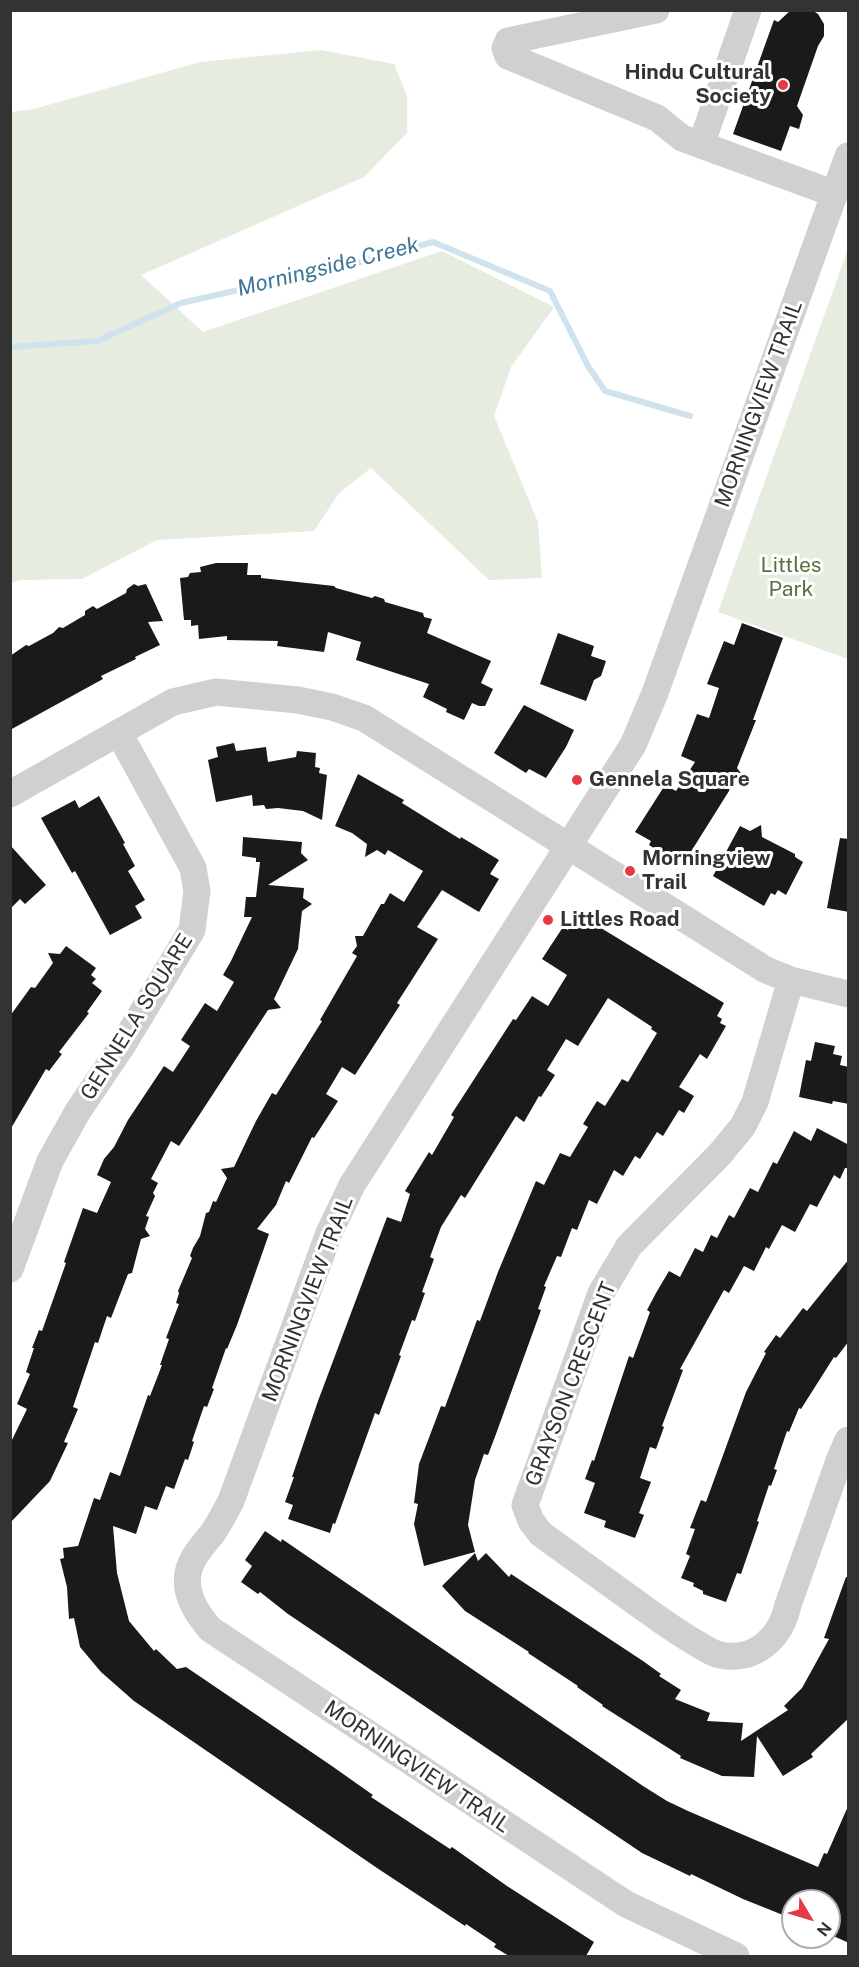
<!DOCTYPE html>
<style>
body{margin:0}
#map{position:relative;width:859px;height:1967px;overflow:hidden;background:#fff;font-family:"Public Sans",sans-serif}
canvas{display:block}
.frame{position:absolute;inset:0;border:12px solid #333;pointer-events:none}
.north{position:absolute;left:781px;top:1889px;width:60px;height:60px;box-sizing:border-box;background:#fff;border:2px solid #adadad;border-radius:50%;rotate:128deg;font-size:16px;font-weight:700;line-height:24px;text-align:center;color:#333}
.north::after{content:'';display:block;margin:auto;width:21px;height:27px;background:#e63946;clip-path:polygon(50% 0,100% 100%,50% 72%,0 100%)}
</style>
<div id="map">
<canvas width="859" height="1967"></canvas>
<div class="frame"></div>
<div class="north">N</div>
</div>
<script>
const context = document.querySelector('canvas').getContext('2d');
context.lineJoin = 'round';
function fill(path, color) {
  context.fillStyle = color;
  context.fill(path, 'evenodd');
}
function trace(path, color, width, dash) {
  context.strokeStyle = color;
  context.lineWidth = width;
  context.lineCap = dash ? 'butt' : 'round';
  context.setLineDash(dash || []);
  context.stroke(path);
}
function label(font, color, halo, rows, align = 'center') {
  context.font = font + ' "Public Sans",sans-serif';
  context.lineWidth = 6;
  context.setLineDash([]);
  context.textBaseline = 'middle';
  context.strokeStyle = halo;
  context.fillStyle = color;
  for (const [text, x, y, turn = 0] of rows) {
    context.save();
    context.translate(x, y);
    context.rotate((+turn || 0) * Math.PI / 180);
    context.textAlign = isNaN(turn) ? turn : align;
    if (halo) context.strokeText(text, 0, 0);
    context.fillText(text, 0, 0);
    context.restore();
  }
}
const green = new Path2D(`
 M 321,50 L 394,64 L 407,96 L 407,133 L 364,177 L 141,275 L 203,332 L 442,251 L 554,307 L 511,367 L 494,416 L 538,522 L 542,578 L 489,580 L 371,468 L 339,493 L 314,531 L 157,540 L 82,579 L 20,580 L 11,583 L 11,112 L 34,109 L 200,62 Z
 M 848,249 L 848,659 L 718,612 Z`);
const stream = new Path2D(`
 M 10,347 L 97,341 L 181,303 L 353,264 L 433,242 L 550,291 L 588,366 L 605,391 L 690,416`);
const building = new Path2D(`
 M 791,10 L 812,10 L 818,14 L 824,24 L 824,36 L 818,46 L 797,106 L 803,115 L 799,129 L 790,126 L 781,151 L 733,134 L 774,20 L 778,22 Z
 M 216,563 L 248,563 L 247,575 L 261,575 L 261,578 L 334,586 L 336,588 L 372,598 L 375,596 L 384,599 L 385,602 L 423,613 L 424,617 L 432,619 L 427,633 L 491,661 L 481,683 L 493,689 L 485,706 L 479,706 L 472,703 L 464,720 L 446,712 L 447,709 L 423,697 L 429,684 L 356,660 L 361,642 L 328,632 L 324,652 L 277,646 L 278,641 L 227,640 L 227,636 L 199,639 L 198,625 L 191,626 L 191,620 L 184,620 L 180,578 L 188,577 L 190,573 L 201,572 L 200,567 Z
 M 134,584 L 138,586 L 146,584 L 163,621 L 148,622 L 160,645 L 135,657 L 136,659 L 101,676 L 103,679 L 10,730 L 10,656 L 26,645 L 29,646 L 53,633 L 59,627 L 63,628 L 85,615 L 85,611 L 93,606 L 97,609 L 126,593 L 127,589 Z
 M 742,623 L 783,638 L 753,720 L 756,720 L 737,768 L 744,777 L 732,780 L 729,791 L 682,866 L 649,845 L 651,841 L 635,832 L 665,785 L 676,791 L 695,762 L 681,756 L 697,714 L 709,718 L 719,688 L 707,684 L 724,641 L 734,645 Z
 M 558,633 L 594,646 L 591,656 L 606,661 L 601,676 L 594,680 L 586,701 L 540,684 Z
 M 524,705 L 574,730 L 566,747 L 546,778 L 529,769 L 526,773 L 494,753 Z
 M 234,743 L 236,751 L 266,747 L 268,762 L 296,757 L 297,751 L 316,753 L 315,767 L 320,768 L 319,773 L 327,775 L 322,820 L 303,811 L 278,808 L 266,809 L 264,805 L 253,806 L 252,795 L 216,802 L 208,760 L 218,757 L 216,747 Z
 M 358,774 L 404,800 L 402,803 L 460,839 L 461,837 L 499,860 L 490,874 L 499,879 L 479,912 L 442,890 L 417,927 L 438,939 L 397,1003 L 400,1005 L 355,1075 L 342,1067 L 326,1094 L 338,1101 L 314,1138 L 312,1137 L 289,1183 L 286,1181 L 276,1205 L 257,1229 L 269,1234 L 237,1325 L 227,1349 L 226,1348 L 212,1388 L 214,1389 L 207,1407 L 204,1406 L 192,1441 L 194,1442 L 188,1460 L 185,1459 L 174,1489 L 166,1486 L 157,1510 L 145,1506 L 136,1534 L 113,1526 L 117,1573 L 129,1621 L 154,1651 L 156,1649 L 177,1669 L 186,1667 L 329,1764 L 373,1795 L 371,1797 L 450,1849 L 452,1847 L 507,1886 L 594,1942 L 586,1956 L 509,1956 L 494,1947 L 496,1944 L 466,1924 L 465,1926 L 377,1868 L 134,1701 L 101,1672 L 80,1647 L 74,1618 L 69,1619 L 67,1587 L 60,1559 L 64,1558 L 63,1548 L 78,1546 L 94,1498 L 100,1500 L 110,1472 L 120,1476 L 148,1395 L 150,1396 L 162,1365 L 160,1365 L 169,1339 L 166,1338 L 179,1304 L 176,1303 L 179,1293 L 178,1291 L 192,1258 L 190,1256 L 193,1248 L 200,1236 L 206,1213 L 209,1212 L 213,1201 L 216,1202 L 227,1178 L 221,1169 L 234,1167 L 256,1121 L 272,1093 L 276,1095 L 322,1021 L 320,1020 L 357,956 L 352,953 L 357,946 L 355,936 L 363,936 L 381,904 L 384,904 L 390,893 L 404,902 L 423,871 L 388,850 L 385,855 L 377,850 L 365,857 L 367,844 L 352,833 L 335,826 Z
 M 99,796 L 125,843 L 123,844 L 135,866 L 128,871 L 145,900 L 135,906 L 142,918 L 110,935 L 75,871 L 72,873 L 41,818 L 75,800 L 79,808 Z
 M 761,825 L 762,837 L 795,854 L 795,857 L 803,862 L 786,895 L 778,890 L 775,895 L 771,893 L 764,906 L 713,876 L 740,826 L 750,831 Z
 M 243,837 L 302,842 L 301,853 L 308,860 L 268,885 L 304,888 L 303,898 L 312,904 L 302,911 L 298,949 L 274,999 L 281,1008 L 268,1010 L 179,1146 L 171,1141 L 151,1179 L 158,1183 L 153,1193 L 155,1196 L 146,1216 L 149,1217 L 145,1229 L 150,1236 L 141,1239 L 132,1273 L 128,1274 L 111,1318 L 107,1316 L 98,1343 L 95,1342 L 73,1407 L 78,1409 L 64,1442 L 68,1443 L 50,1481 L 10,1523 L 10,1444 L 27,1409 L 17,1404 L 30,1374 L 26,1372 L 34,1348 L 32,1348 L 39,1330 L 42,1331 L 66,1263 L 64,1262 L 83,1208 L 97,1213 L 111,1182 L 97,1175 L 104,1159 L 114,1147 L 128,1120 L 164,1066 L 173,1072 L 190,1046 L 181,1040 L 205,1003 L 217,1011 L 234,982 L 223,975 L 231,961 L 252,917 L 244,917 L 246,897 L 256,897 L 260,862 L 256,862 L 256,858 L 242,856 Z
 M 840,838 L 849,839 L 849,912 L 827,908 Z
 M 10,845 L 46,885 L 25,904 L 20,899 L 10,909 Z
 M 578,914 L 724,1003 L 717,1016 L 722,1019 L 720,1023 L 726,1026 L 707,1059 L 700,1054 L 679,1087 L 694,1096 L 684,1113 L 679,1110 L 663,1136 L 657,1132 L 640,1159 L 635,1156 L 623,1176 L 614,1170 L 597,1204 L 589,1200 L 577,1230 L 572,1228 L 561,1257 L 557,1256 L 544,1286 L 546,1287 L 538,1309 L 541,1310 L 496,1434 L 488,1455 L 484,1454 L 475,1480 L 468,1525 L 475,1552 L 424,1566 L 414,1524 L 418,1504 L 414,1503 L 419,1464 L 441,1406 L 445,1407 L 477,1320 L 480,1321 L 498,1272 L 536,1181 L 544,1185 L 560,1153 L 570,1157 L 588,1127 L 583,1124 L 597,1101 L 605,1106 L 622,1079 L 628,1082 L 657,1033 L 651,1029 L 652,1027 L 608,998 L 578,1046 L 566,1039 L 547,1070 L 555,1075 L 541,1097 L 539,1096 L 524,1122 L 516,1116 L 465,1198 L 461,1195 L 441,1227 L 430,1257 L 434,1259 L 422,1292 L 425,1293 L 415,1321 L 412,1320 L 399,1355 L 401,1356 L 379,1415 L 375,1413 L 335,1524 L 333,1523 L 330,1533 L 288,1519 L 293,1505 L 285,1502 L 294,1477 L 292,1477 L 318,1401 L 387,1217 L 401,1222 L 410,1194 L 405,1191 L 429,1152 L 432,1155 L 454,1117 L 451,1115 L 513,1019 L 516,1020 L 532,996 L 548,1006 L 567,975 L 542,959 L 563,927 L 568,930 Z
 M 66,946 L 96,968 L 91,975 L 96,979 L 92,983 L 102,991 L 87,1012 L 89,1013 L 59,1052 L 62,1054 L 49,1071 L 46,1069 L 10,1130 L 10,1016 L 31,987 L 35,988 L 53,963 L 48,953 L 60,954 Z
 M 815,1042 L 835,1046 L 833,1054 L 842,1056 L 840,1065 L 849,1067 L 849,1104 L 833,1101 L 832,1104 L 799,1097 L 806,1060 L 811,1061 Z
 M 817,1128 L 849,1145 L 849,1168 L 845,1168 L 840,1179 L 834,1175 L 817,1207 L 810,1204 L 795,1232 L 782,1225 L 769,1249 L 766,1247 L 754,1271 L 744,1266 L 729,1293 L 724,1290 L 680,1369 L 683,1370 L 662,1426 L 664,1427 L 656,1449 L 650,1447 L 640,1478 L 651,1482 L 639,1513 L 644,1515 L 635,1538 L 604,1527 L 606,1521 L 584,1513 L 595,1483 L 585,1479 L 592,1460 L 594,1461 L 629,1356 L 633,1358 L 650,1312 L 647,1310 L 656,1293 L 669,1271 L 680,1277 L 695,1248 L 703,1252 L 711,1235 L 717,1238 L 729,1215 L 734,1218 L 750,1188 L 758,1192 L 773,1162 L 777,1164 L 794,1131 L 811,1141 Z
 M 849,1259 L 849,1341 L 836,1358 L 834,1357 L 801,1409 L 799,1408 L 789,1432 L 787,1431 L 774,1469 L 777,1470 L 771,1486 L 769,1485 L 757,1521 L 759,1522 L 741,1574 L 737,1573 L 726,1602 L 703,1594 L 703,1591 L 693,1586 L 694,1583 L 681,1578 L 690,1556 L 686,1554 L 695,1529 L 690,1528 L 701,1500 L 706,1502 L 746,1392 L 766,1353 L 764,1352 L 776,1335 L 780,1338 L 803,1308 L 807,1311 Z
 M 265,1531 L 281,1542 L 282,1539 L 643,1786 L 667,1801 L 688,1811 L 818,1867 L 824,1853 L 827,1854 L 849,1804 L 849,1943 L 829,1934 L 829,1901 L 793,1901 L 793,1919 L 743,1899 L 691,1874 L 690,1876 L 642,1853 L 288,1614 L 260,1592 L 258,1594 L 241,1582 L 252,1566 L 245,1560 Z
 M 475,1553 L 478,1561 L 486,1553 L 509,1577 L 511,1574 L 643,1661 L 661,1674 L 659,1676 L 681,1690 L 675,1699 L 710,1713 L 707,1721 L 743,1723 L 741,1741 L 788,1710 L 784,1706 L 802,1688 L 829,1639 L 824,1638 L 846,1577 L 849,1577 L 849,1718 L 811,1754 L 813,1757 L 783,1776 L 757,1736 L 754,1777 L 722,1776 L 680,1758 L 681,1756 L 602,1706 L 603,1705 L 577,1687 L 578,1686 L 528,1653 L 529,1652 L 465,1611 L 442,1586 Z`);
const minor = new Path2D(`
 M 656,10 L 508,41 L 505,48 L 508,56 L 657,118 L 682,138 L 835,194
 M 701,145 L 748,10
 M 10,794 L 173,702 L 216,692 L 298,700 L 332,707 L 364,718 L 766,970 L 791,980 L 848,994
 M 791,980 L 755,1102 L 743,1126 L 720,1154 L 629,1246 L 601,1293 L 525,1505 L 531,1521 L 541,1534 C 570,1555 598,1575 627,1596 C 648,1611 669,1627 691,1640 C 700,1645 710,1653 720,1655 C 755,1662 781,1638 788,1605 L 840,1458 L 848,1440
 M 10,1269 L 50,1161 L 78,1111 L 122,1046 L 192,930 L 197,891 L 193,868 L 119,733
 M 736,1956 L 626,1904 L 210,1629 C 192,1608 178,1583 195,1556 C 200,1548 206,1541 212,1534 C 219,1524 225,1512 231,1501 L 329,1233 L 352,1185 L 633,745 L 655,693 L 848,156`);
const markers = [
 [783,85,6,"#e63946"],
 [577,780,6,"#e63946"],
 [630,871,6,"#e63946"],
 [548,920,6,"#e63946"]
];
const poiNames = [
 ["Hindu Cultural",771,73,"right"],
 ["Society",771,97,"right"],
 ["Gennela Square",589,780],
 ["Morningview",642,859],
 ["Trail",642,883],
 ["Littles Road",560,920]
];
const streetNames = [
 ["MORNINGVIEW TRAIL",759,404,-70],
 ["GENNELA SQUARE",137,1017,-58],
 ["MORNINGVIEW TRAIL",308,1299,-69],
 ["GRAYSON CRESCENT",571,1384,-69],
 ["MORNINGVIEW TRAIL",417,1767,34]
];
const parkNames = [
 ["Littles",791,566],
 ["Park",791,590]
];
const waterNames = [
 ["Morningside Creek",328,267,-14]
];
fill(green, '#e6ecdf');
trace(stream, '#cfe2ee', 6);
fill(building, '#1a1a1a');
trace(minor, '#d0d0d0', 27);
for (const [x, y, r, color] of markers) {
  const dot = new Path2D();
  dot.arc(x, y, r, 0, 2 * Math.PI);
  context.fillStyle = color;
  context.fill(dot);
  trace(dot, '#fff', 2);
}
label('bold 21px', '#333', '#fff', poiNames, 'left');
label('21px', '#333', '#fff', streetNames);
label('21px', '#56703f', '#fff', parkNames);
label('italic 22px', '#3f7597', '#fff', waterNames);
</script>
